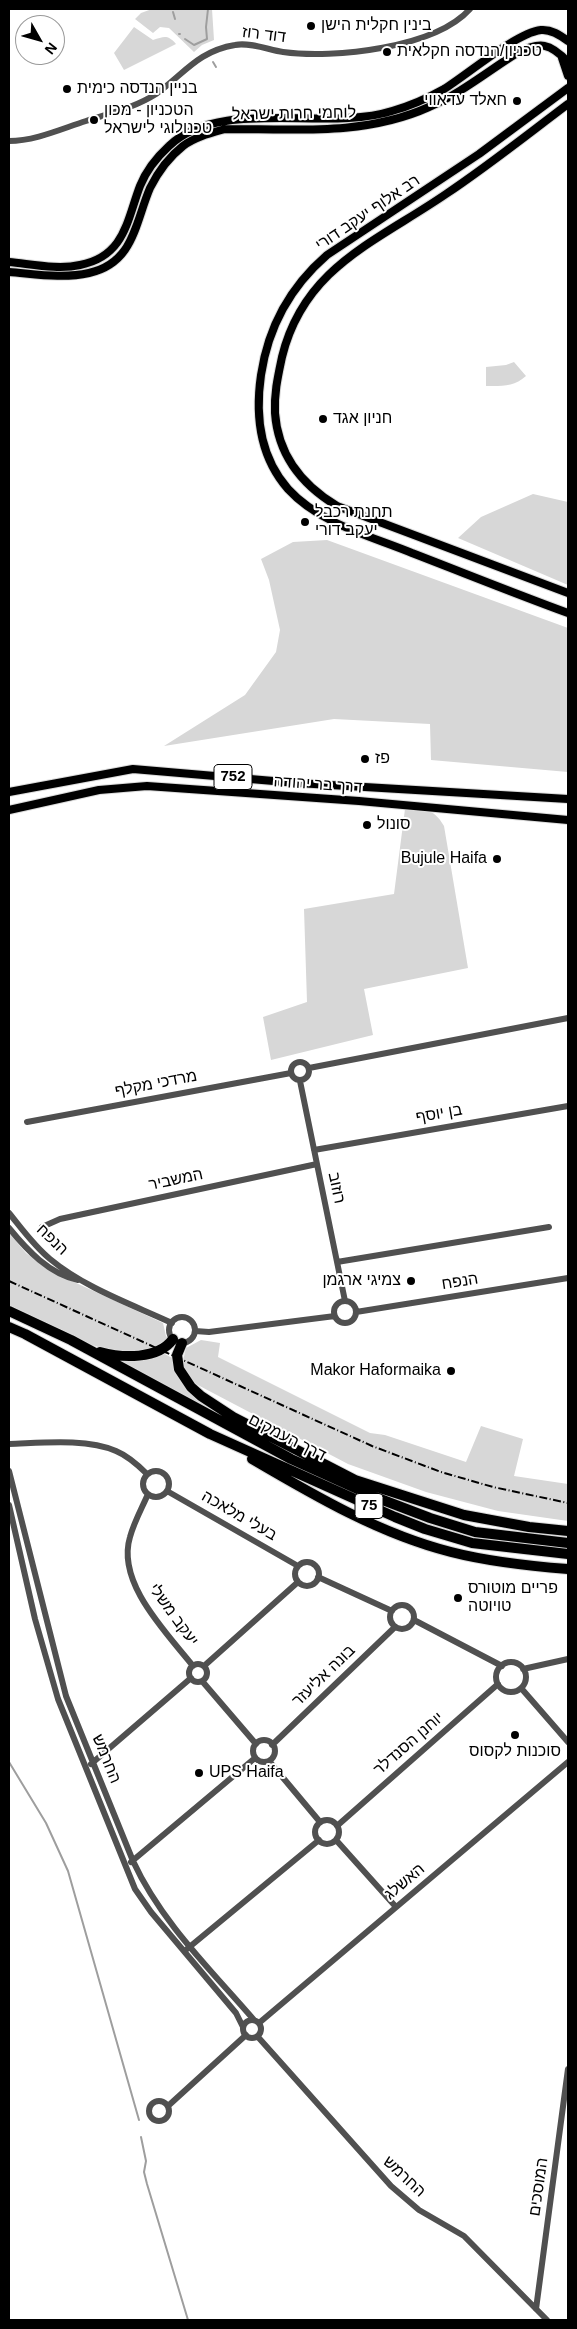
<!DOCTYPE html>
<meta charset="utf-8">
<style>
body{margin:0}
#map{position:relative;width:577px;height:2329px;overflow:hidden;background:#fff;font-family:Helvetica,sans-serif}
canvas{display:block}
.frame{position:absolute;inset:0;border:10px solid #000;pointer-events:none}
.north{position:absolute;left:15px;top:15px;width:50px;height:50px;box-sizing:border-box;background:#fff;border:1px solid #999;border-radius:50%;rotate:128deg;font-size:14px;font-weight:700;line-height:20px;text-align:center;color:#000}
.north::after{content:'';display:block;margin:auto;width:18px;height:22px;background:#000;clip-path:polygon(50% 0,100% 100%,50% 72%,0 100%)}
</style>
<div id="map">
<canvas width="577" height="2329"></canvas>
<div class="frame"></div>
<div class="north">N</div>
</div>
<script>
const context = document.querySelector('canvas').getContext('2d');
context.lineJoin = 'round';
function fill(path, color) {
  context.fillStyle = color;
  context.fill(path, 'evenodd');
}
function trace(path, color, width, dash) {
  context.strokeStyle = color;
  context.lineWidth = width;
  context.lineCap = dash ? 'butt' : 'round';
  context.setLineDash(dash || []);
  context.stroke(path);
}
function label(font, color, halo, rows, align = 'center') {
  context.font = font + ' Helvetica,"Noto Sans Hebrew",sans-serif';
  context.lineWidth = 4;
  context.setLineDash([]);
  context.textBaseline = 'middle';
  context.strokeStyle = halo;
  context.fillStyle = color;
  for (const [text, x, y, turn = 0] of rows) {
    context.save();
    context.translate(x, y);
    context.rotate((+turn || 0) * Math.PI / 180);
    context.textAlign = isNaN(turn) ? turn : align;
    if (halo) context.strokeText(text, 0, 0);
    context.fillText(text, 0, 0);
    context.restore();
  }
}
const green = new Path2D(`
 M 152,9 L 212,9 L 214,40 L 202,45 L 194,52 L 169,28 L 160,27 L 153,33 L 135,19 L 141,13 Z
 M 134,27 L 153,40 C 164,37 167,34 176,44 L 124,70 L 114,53 Z
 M 514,362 L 526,376 C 514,387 502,386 486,386 L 486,367 L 506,365 Z
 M 533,494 L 568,502 L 568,585 L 458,538 L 481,517 Z
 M 327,540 L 568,628 L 568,772 L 431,760 L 430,724 L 334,719 L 164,746 L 245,695 L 276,652 L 280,630 L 269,580 L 261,559 L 293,542 Z
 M 405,809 C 424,810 433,807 444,826 L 468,968 L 364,989 L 373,1035 L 271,1060 L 263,1017 L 307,1002 L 304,909 L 394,894 Z
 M 9,1233 L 26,1253 L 48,1270 L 163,1323 L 166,1336 L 170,1340 C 165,1343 159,1347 153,1349 C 107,1364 49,1324 9,1306 Z
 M 201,1340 L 220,1343 L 218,1357 L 370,1433 L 385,1435 L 466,1462 L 481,1426 L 523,1439 L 514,1476 L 568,1484 L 568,1521 L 498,1511 L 426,1492 L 348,1464 L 194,1383 C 183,1368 181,1367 186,1348 Z
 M 165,1354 L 172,1358 C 175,1387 206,1403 229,1417 L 227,1420 L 119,1362 Z`);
const stream = new Path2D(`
 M 173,12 L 175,19
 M 179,34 L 180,34
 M 185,39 L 194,45 L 207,39 L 206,27 L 208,9
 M 213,62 L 216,67
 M 9,1762 L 46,1823 L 68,1871 L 139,2120
 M 141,2137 L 146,2161 L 144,2172 L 147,2184 L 188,2320`);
const minor = new Path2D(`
 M 9,141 C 35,141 61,129 86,121 C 110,113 134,108 156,94 C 184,74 198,51 235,45 C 250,42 269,50 283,52 C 334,59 435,48 470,9
 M291 1071a9 9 0 1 1 18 0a9 9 0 1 1-18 0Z
 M 309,1068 L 568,1018
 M 300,1081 L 345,1301
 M 27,1122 L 291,1073
 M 314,1150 L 568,1106
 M 9,1213 C 22,1229 34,1246 50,1259 C 85,1288 131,1304 172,1323
 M 42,1227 L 60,1219 L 317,1164
 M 9,1228 C 27,1250 49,1274 78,1280
 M 337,1262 L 549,1227
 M334 1312a11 11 0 1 1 22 0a11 11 0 1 1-22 0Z
 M 356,1312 L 568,1278
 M169 1330a13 13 0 1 1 26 0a13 13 0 1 1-26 0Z
 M 195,1331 L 209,1332 L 335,1316
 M 9,1444 C 41,1443 86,1438 116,1451 C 128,1456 138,1465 147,1474
 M143 1484a13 13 0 1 1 26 0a13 13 0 1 1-26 0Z
 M 9,1471 L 66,1696 L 133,1861 C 161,1922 211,1970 254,2020
 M 167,1491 L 298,1566
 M 148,1494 C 142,1508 134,1522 130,1537 C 116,1583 167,1633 193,1666
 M 9,1505 L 35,1619 L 58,1699 L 135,1889 L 151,1912 L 236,2013 L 243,2027
 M295 1574a12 12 0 1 1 24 0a12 12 0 1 1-24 0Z
 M 318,1577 L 392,1611
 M390 1617a12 12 0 1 1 24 0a12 12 0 1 1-24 0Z
 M 414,1620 L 502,1666
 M496 1677a15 15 0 1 1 30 0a15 15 0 1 1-30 0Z
 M189 1673a9 9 0 1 1 18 0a9 9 0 1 1-18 0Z
 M 204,1666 L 298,1582
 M 523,1669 L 568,1659
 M 202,1681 L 256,1744
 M 521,1688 L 568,1742
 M253 1751a11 11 0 1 1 22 0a11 11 0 1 1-22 0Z
 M 272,1745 L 395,1627
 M 269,1761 L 320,1822
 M 91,1764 L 191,1678
 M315 1832a12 12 0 1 1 24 0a12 12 0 1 1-24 0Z
 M 338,1825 L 498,1684
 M 336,1840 L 396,1907
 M 131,1862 L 255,1758
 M 187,1949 L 319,1840
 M243 2029a9 9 0 1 1 18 0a9 9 0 1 1-18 0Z
 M 259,2023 L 568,1762
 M 258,2037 L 391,2186 L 419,2210 L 464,2236 L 547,2320
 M149 2111a10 10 0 1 1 20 0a10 10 0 1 1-20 0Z
 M 168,2106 L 246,2035
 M 536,2309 L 568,2069`);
const major = new Path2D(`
 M 562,58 L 568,76
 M 568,88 L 479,154 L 327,255 C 290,287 268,328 261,375 C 255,416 260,457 288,489 C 320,524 371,536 412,553 C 464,573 516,594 568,613
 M 568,104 C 528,134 488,166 446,194 C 376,242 304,267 282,357 C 278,376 274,393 275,413 C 278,455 302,485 337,506 L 568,593
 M 9,262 C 31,264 58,270 80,265 C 125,256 127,220 140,186 C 146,171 157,157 169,146 C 220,97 326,132 392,111 C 410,106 428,98 444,89 C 468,74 516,33 541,30 C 551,29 560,35 568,41
 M 9,272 C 35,274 63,279 89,273 C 134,263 135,223 150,188 C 158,172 169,157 183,146 C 195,137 211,133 225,129 C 294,129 365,136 429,107 C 460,94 488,71 517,53 C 540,41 550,43 568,62
 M 9,792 L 133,769 L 297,783 L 568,799
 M 9,810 L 99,790 L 147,786 L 359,801 L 568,820`);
const highway = new Path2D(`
 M 9,1311 L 71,1340 L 291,1459 L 375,1497 L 430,1518 L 475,1532 L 568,1543
 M 9,1327 L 25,1334 L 210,1434 L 395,1517 L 425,1529 L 472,1543 L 568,1554
 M 182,1343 L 177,1355 L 179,1369 L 191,1387 L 201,1396 L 233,1417 L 355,1480 L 464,1515 L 529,1527 L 568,1531
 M 100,1352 C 122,1358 158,1360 173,1339
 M 252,1459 C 315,1496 380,1534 451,1552 C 490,1562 529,1566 568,1569`);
const rail = new Path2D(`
 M 9,1281 L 372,1446 L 441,1472 L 493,1487 L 568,1503`);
const markers = [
 [311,26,5,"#000"],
 [387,52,5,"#000"],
 [67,89,5,"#000"],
 [517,101,5,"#000"],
 [94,120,5,"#000"],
 [323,419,5,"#000"],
 [305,522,5,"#000"],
 [365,759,5,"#000"],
 [367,825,5,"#000"],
 [497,859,5,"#000"],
 [411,1281,5,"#000"],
 [451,1371,5,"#000"],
 [458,1598,5,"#000"],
 [515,1735,5,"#000"],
 [199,1773,5,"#000"]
];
const shields = [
 [233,777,38],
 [369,1506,28]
];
const shieldNames = [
 ["752",233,777],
 ["75",369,1506]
];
const poiNames = [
 ["בינין חקלית הישן",321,26],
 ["טכניון/הנדסה חקלאית",397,52],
 ["בניין הנדסה כימית",77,89],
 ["חאלד עדאווי",507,101,"right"],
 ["הטכניון - מכון",104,111],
 ["טכנולוגי לישראל",104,129],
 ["חניון אגד",333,419],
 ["תחנת רכבל",315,513],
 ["יעקב דורי",315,531],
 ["פז",375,759],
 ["סונול",377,825],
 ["Bujule Haifa",487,859,"right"],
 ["צמיגי ארגמן",401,1281,"right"],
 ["Makor Haformaika",441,1371,"right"],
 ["פריים מוטורס",468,1589],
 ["טויוטה",468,1607],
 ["סוכנות לקסוס",515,1752,"center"],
 ["UPS Haifa",209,1773]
];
const streetNames = [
 ["דוד רוז",264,35,7],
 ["לוחמי חרות ישראל",294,114,-1],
 ["רב אלוף יעקב דורי",368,213,-34],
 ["דרך בר יהודה",318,785,4],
 ["מרדכי מקלף",156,1084,-11],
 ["בן יוסף",439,1114,-10],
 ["המשביר",176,1180,-12],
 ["רוזוב",336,1188,78],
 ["הנפח",52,1240,44],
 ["הנפח",460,1282,-9],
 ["דרך העמקים",287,1438,27],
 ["בעלי מלאכה",239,1516,30],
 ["יעקב משלי",173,1615,54],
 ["בונה אליעזר",324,1676,-44],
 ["יוחנן הסנדלר",409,1744,-41],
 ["החרמש",106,1759,68],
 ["האשלג",405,1882,-40],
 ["החרמש",404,2177,43],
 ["המוסכים",539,2187,-82]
];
fill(green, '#d7d7d7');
trace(stream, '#9e9e9e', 2);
trace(major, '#dbdbdb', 10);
trace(highway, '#dbdbdb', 12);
trace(minor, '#505050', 6);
trace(major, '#000', 8);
trace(highway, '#000', 10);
trace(rail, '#000', 2, [8, 2.5, 1, 2.5]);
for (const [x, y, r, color] of markers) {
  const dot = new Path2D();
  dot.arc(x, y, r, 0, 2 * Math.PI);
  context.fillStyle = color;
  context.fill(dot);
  trace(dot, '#fff', 2);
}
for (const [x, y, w] of shields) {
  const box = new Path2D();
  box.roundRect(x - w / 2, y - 12.5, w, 25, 4);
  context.fillStyle = '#fff';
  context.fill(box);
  trace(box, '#000', 1);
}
label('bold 15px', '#000', null, shieldNames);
label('16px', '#000', '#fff', poiNames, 'left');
label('16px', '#000', '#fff', streetNames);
</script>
